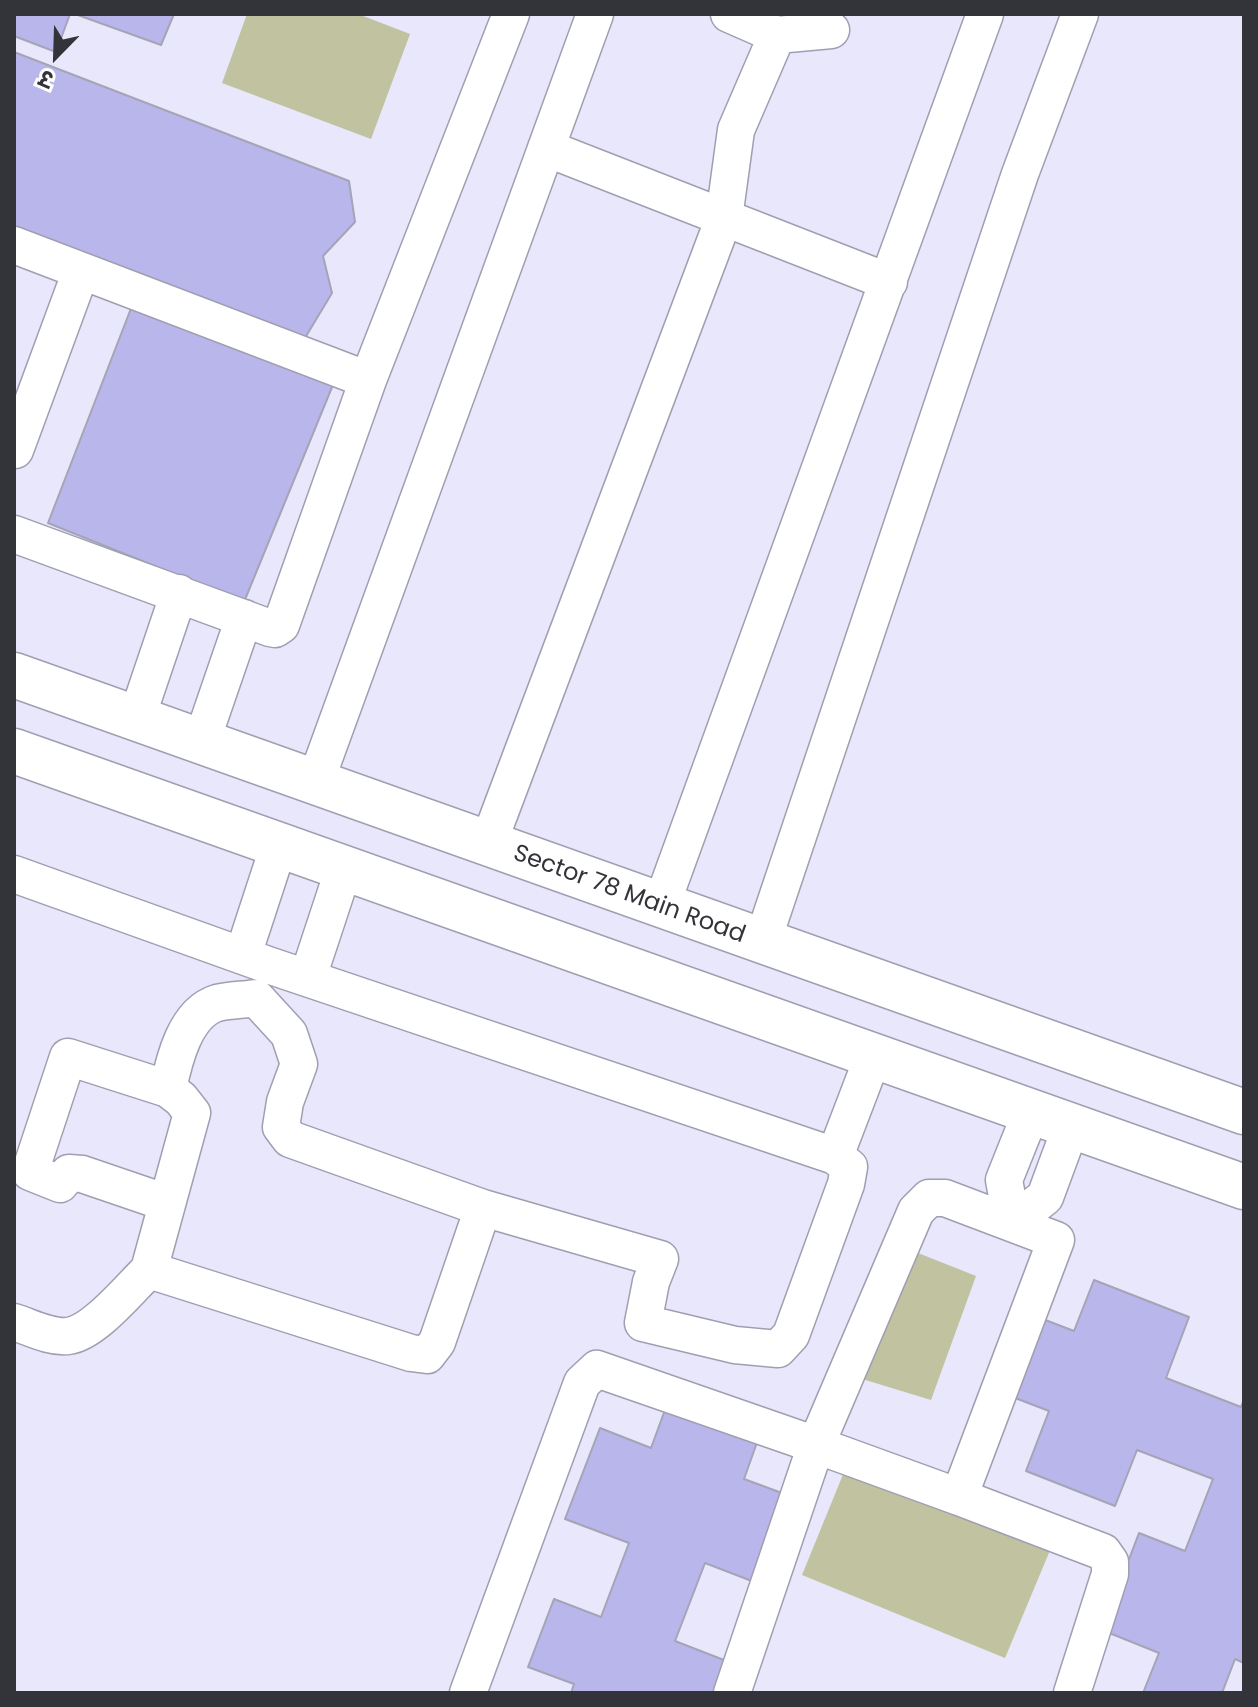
<!DOCTYPE html>
<meta charset="utf-8">
<style>
body{margin:0}
#map{position:relative;width:1258px;height:1707px;overflow:hidden;background:#e8e7fb;font-family:Poppins,"Noto Sans Devanagari",sans-serif}
canvas{display:block}
.frame{position:absolute;inset:0;border:16px solid #33333a;pointer-events:none}
.north{position:absolute;left:16px;top:16px;width:80px;height:80px;-webkit-text-stroke:6px #fff;paint-order:stroke;rotate:203deg;font-size:22px;font-weight:700;line-height:32px;text-align:center;color:#33333a}
.north::after{content:'';display:block;margin:auto;width:28px;height:36px;background:#33333a;clip-path:polygon(50% 0,100% 100%,50% 72%,0 100%)}
</style>
<div id="map">
<canvas width="1258" height="1707"></canvas>
<div class="frame"></div>
<div class="north">उ</div>
</div>
<script>
const context = document.querySelector('canvas').getContext('2d');
context.lineJoin = 'round';
function fill(path, color) {
  context.fillStyle = color;
  context.fill(path, 'evenodd');
}
function trace(path, color, width, dash) {
  context.strokeStyle = color;
  context.lineWidth = width;
  context.lineCap = dash ? 'butt' : 'round';
  context.setLineDash(dash || []);
  context.stroke(path);
}
function label(font, color, halo, rows, align = 'center') {
  context.font = font + ' Poppins,sans-serif';
  context.lineWidth = 6;
  context.setLineDash([]);
  context.textBaseline = 'middle';
  context.strokeStyle = halo;
  context.fillStyle = color;
  for (const [text, x, y, turn = 0] of rows) {
    context.save();
    context.translate(x, y);
    context.rotate((+turn || 0) * Math.PI / 180);
    context.textAlign = isNaN(turn) ? turn : align;
    if (halo) context.strokeText(text, 0, 0);
    context.fillText(text, 0, 0);
    context.restore();
  }
}
const green = new Path2D(`
 M 247,14 L 358,14 L 410,34 L 371,139 L 222,83 Z
 M 913,1251 L 976,1276 L 931,1400 L 859,1378 Z
 M 853,1450 L 1056,1536 L 1005,1658 L 802,1575 Z`);
const building = new Path2D(`
 M 14,14 L 70,14 L 56,52 L 14,36 Z
 M 75,14 L 174,14 L 161,45 Z
 M 14,52 L 349,181 L 355,222 L 323,256 L 332,293 L 299,348 L 14,239 Z
 M 135,298 L 337,375 L 244,602 L 48,523 Z
 M 1094,1280 L 1189,1317 L 1166,1378 L 1241,1407 L 1244,1399 L 1244,1663 L 1235,1659 L 1222,1693 L 1143,1693 L 1159,1653 L 1102,1630 L 1139,1533 L 1185,1551 L 1213,1479 L 1137,1450 L 1115,1506 L 1026,1471 L 1049,1411 L 1010,1396 L 1040,1318 L 1074,1331 Z
 M 669,1399 L 760,1434 L 744,1479 L 790,1496 L 757,1583 L 705,1563 L 675,1641 L 729,1662 L 717,1693 L 571,1693 L 574,1684 L 528,1667 L 554,1599 L 601,1617 L 629,1543 L 565,1519 L 600,1428 L 651,1448 Z`);
const minor = new Path2D(`
 M 777,35 L 831,30
 M 546,148 L 889,282
 M 14,245 L 368,380
 M 15,450 L 81,271
 M 14,534 L 270,628 L 275,629 L 281,625 L 368,380 L 511,14
 M 136,720 L 179,593
 M 201,743 L 244,618
 M 315,783 L 595,14
 M 488,844 L 724,218 L 736,130 L 777,35 L 729,14
 M 14,874 L 268,965 L 835,1156 L 849,1167 L 846,1184 L 791,1335 L 778,1349 L 735,1345 L 643,1323 L 651,1282 L 660,1259 L 483,1208 L 437,1342 L 427,1355 L 411,1353 L 149,1270 C 130,1288 94,1333 68,1336 C 50,1338 30,1327 14,1322
 M 661,906 L 985,14
 M 762,943 L 1020,174 L 1080,14
 M 243,955 L 279,845
 M 308,977 L 344,868
 M 168,1089 C 174,1060 185,1013 217,1003 C 229,1000 244,1000 256,998 L 289,1034 L 299,1064 L 285,1102 L 281,1127 L 290,1139 L 483,1208
 M 1032,1110 L 1004,1180 L 1012,1223 L 1045,1197 L 1072,1124
 M 835,1156 L 874,1054
 M 149,1270 L 192,1113 L 181,1099 L 168,1089 L 68,1057 L 30,1172 L 60,1184 L 69,1173 L 82,1174 L 167,1203
 M 959,1497 L 1103,1552 L 1110,1562 L 1110,1574 L 1072,1693
 M 468,1693 L 582,1383 L 597,1369 L 816,1445 L 916,1211 L 929,1198 L 945,1198 L 1056,1240 L 959,1497 L 816,1445 L 732,1693`);
const major = new Path2D(`
 M 14,675 L 1244,1112
 M 14,751 L 1244,1187`);
const streetNames = [
 ["Sector 78 Main Road",629,895,20]
];
fill(green, '#c1c2a0');
fill(building, '#b9b6eb');
trace(building, '#a5a4b6', 2);
trace(minor, '#9f9fb1', 39);
trace(major, '#9f9fb1', 47);
trace(minor, '#fff', 36);
trace(major, '#fff', 44);
label('24px', '#33333a', '#fff', streetNames);
</script>
